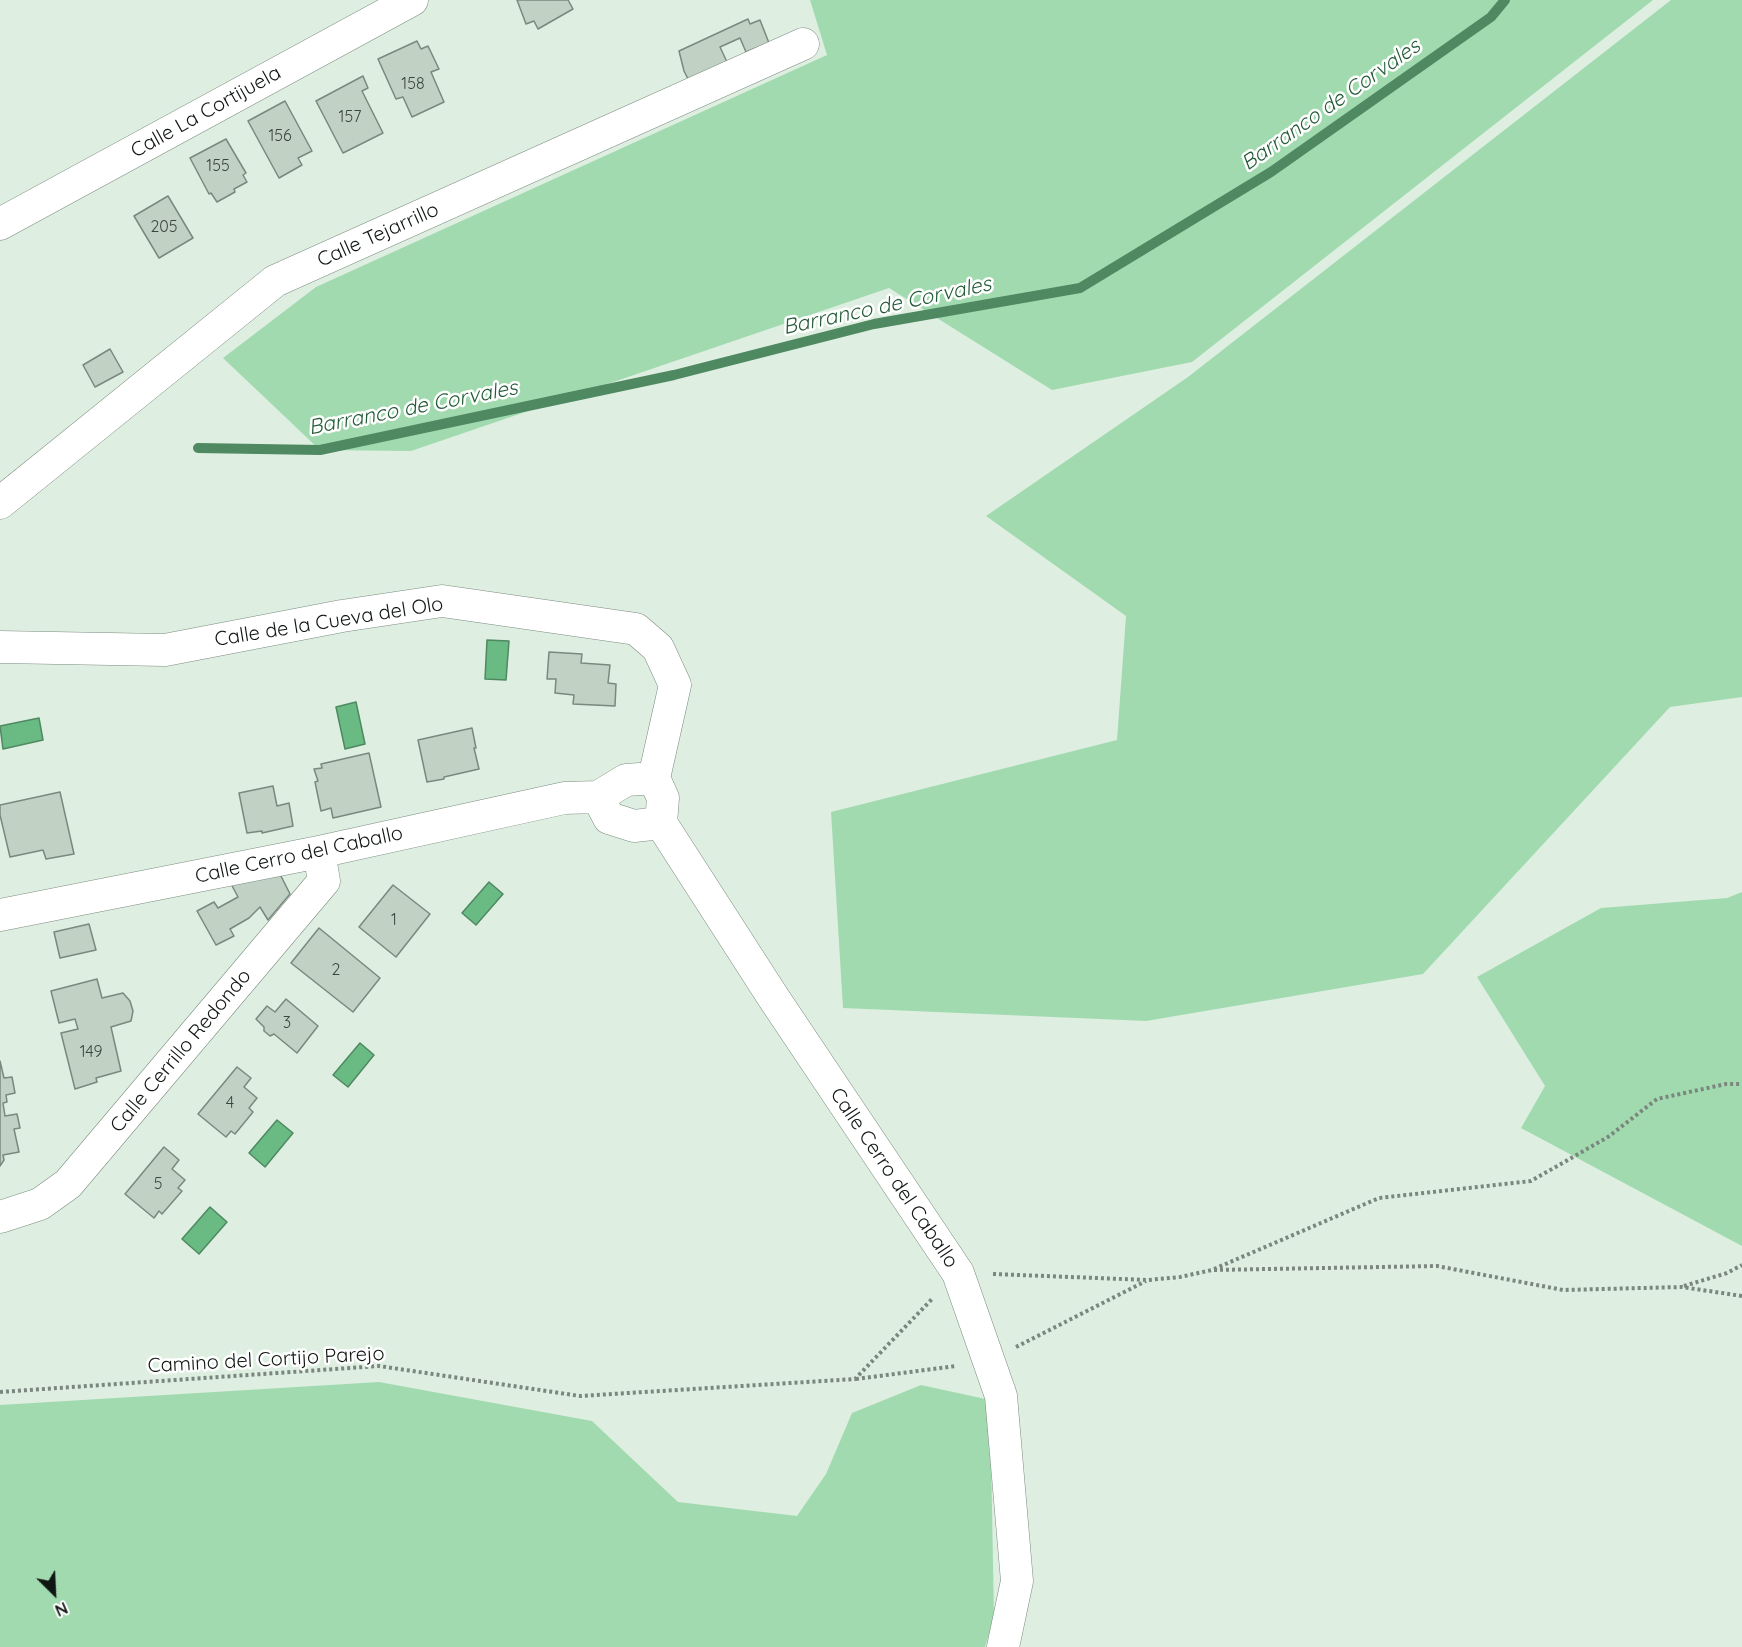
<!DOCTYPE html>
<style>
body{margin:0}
#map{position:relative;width:1742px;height:1647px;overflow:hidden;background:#deefe1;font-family:Quicksand,sans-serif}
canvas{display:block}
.north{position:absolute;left:24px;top:1563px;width:60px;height:60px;-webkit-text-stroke:4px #fff;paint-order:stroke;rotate:156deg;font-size:16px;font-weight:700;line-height:24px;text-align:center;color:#101612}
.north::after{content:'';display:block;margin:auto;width:21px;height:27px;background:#101612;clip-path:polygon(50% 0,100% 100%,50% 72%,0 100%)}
</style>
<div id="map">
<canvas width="1742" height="1647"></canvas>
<div class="north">N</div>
</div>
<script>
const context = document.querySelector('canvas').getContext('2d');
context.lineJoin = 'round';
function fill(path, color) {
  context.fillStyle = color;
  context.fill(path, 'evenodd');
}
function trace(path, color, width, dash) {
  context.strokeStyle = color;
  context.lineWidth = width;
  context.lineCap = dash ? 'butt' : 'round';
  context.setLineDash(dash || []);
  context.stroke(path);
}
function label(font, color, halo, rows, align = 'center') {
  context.font = font + ' Quicksand,sans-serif';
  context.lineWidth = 5;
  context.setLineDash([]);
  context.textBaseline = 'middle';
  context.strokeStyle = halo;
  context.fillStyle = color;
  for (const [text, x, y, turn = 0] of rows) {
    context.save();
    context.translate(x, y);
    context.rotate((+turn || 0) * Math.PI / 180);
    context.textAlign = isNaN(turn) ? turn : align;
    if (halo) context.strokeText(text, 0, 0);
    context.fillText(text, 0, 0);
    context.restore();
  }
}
const green = new Path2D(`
 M 810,0 L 1653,0 L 1192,362 L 1052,390 L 889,288 L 411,451 L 320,450 L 223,358 L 316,287 L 827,55 Z
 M 1671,0 L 1742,0 L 1742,697 L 1670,707 L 1423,974 L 1146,1021 L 843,1008 L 831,812 L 1117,740 L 1126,616 L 986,516 L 1188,377 Z
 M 1742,892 L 1742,1246 L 1521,1128 L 1545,1086 L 1477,977 L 1601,908 L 1727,898 Z
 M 379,1382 L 592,1421 L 678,1502 L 797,1516 L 826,1474 L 852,1413 L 921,1385 L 990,1400 L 994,1617 L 985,1647 L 0,1647 L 0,1405 Z`);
const water = new Path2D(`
 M 487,640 L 509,641 L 506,680 L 485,679 Z
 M 356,702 L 365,744 L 345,749 L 336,707 Z
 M 39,718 L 43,740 L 3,749 L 0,726 Z
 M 489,882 L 503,894 L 476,925 L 462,913 Z
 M 360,1043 L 374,1055 L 348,1087 L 333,1075 Z
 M 277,1120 L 293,1133 L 265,1167 L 249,1153 Z
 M 210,1207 L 227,1222 L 199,1254 L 182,1239 Z`);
const stream = new Path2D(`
 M 198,448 L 320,450 L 674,375 L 874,324 L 1080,288 L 1271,172 L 1491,17 L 1505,0`);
const building = new Path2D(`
 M 517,0 L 568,0 L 573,9 L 538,29 L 534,21 L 526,24 Z
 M 748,19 L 750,24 L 760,20 L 769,43 L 746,52 L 740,38 L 720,47 L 727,62 L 688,79 L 684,71 L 679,51 Z
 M 417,41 L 421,49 L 428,46 L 439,69 L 431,72 L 444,102 L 412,117 L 403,97 L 396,99 L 378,59 Z
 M 363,76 L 368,88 L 362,91 L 383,133 L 343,153 L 316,101 Z
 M 285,101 L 312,151 L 298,158 L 302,165 L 279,178 L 248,121 Z
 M 226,139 L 246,173 L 243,175 L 247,182 L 234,189 L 235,192 L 217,202 L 211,193 L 209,194 L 190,158 Z
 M 168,196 L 193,238 L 159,258 L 134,216 Z
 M 110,349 L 123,372 L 95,387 L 83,365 Z
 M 549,652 L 582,654 L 581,663 L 610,665 L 608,683 L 616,684 L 615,706 L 573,704 L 574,695 L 555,693 L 556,679 L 547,679 Z
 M 472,728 L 476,748 L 474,748 L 479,769 L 444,777 L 444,779 L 427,782 L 418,740 Z
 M 369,753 L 381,807 L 333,818 L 331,808 L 321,811 L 315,782 L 318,781 L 314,769 L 322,768 L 321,764 Z
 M 273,786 L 277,806 L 289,803 L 293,826 L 262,833 L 262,831 L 247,833 L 239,793 Z
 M 60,792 L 74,854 L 46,859 L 43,850 L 10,857 L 0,815 L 0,805 Z
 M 279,872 L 290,894 L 268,920 L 260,907 L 249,918 L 230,929 L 234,936 L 216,945 L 197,911 L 214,902 L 218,908 L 238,897 L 230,882 Z
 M 393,885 L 430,914 L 396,957 L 359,927 Z
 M 89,924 L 96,950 L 60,958 L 54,932 Z
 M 319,928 L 380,978 L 353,1012 L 291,963 Z
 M 97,979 L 102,998 L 123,993 L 130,1001 L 133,1011 L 131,1021 L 111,1027 L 121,1071 L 96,1078 L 97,1082 L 75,1089 L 61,1033 L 78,1029 L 75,1019 L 59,1023 L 51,991 Z
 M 286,999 L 318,1026 L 297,1053 L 274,1034 L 270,1036 L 264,1031 L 264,1027 L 256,1019 L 267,1006 L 275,1012 Z
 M 0,1061 L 4,1078 L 12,1077 L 15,1093 L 6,1095 L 7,1102 L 3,1103 L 5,1116 L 17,1114 L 20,1128 L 14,1129 L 19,1152 L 3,1155 L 4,1160 L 0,1166 Z
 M 237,1067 L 251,1078 L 244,1087 L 257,1098 L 249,1108 L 253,1112 L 235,1134 L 231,1131 L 226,1137 L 198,1114 Z
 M 164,1147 L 179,1160 L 172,1169 L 185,1180 L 178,1188 L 182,1191 L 162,1214 L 159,1211 L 154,1218 L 125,1194 Z`);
const path = new Path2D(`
 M 1214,1269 L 1379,1198 L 1531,1181 L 1608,1137 L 1657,1099 L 1726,1084 L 1742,1084
 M 993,1274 L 1148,1280 L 1180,1277 L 1212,1270 L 1437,1266 L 1563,1290 L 1682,1287 L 1742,1296
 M 1684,1286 L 1727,1273 L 1742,1265
 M 1016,1347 L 1146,1281
 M 856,1379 L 956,1366
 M 0,1392 L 379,1366 L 580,1396 L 855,1379 L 933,1298`);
const minor = new Path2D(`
 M 0,224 L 412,0
 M 0,503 L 275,281 L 803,44
 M 0,647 L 165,650 L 342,616 L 442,601 L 636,629 L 658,648 L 675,685 L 654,778
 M 654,778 L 663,798 L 661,823 L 773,997 L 958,1273 L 1001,1396 L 1017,1581 L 1003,1647
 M 654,778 L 626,780 L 598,797 L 609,818 L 634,826 L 661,823
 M 0,915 L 319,852 L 564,798 L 598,797
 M 0,1217 L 40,1204 L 68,1184 L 324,881 L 319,852`);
const numberNames = [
 ["158",413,84],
 ["157",350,117],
 ["156",280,136],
 ["155",218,166],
 ["205",164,227],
 ["1",394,920],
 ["2",336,970],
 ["3",287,1023],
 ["149",91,1052],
 ["4",230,1103],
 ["5",158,1184]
];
const streetNames = [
 ["Calle La Cortijuela",206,112,-29],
 ["Calle Tejarrillo",378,235,-24],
 ["Calle de la Cueva del Olo",329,622,-9],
 ["Calle Cerro del Caballo",299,855,-12],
 ["Calle Cerrillo Redondo",181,1051,-50],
 ["Calle Cerro del Caballo",894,1178,56],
 ["Camino del Cortijo Parejo",266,1360,-3]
];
const waterNames = [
 ["Barranco de Corvales",1331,105,-35],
 ["Barranco de Corvales",887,306,-12],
 ["Barranco de Corvales",413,408,-11]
];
fill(green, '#a2dab0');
fill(water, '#6aba83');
trace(water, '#4f8961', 1.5);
trace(stream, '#4f8961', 10);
fill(building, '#c1d2c5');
trace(building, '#79897d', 1.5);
trace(minor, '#7c8c80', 33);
trace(path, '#7b877e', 4, [3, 3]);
trace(minor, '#fff', 32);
label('16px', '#3c453f', null, numberNames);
label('20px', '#101612', '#fff', streetNames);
label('italic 21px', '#235c37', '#fff', waterNames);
</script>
